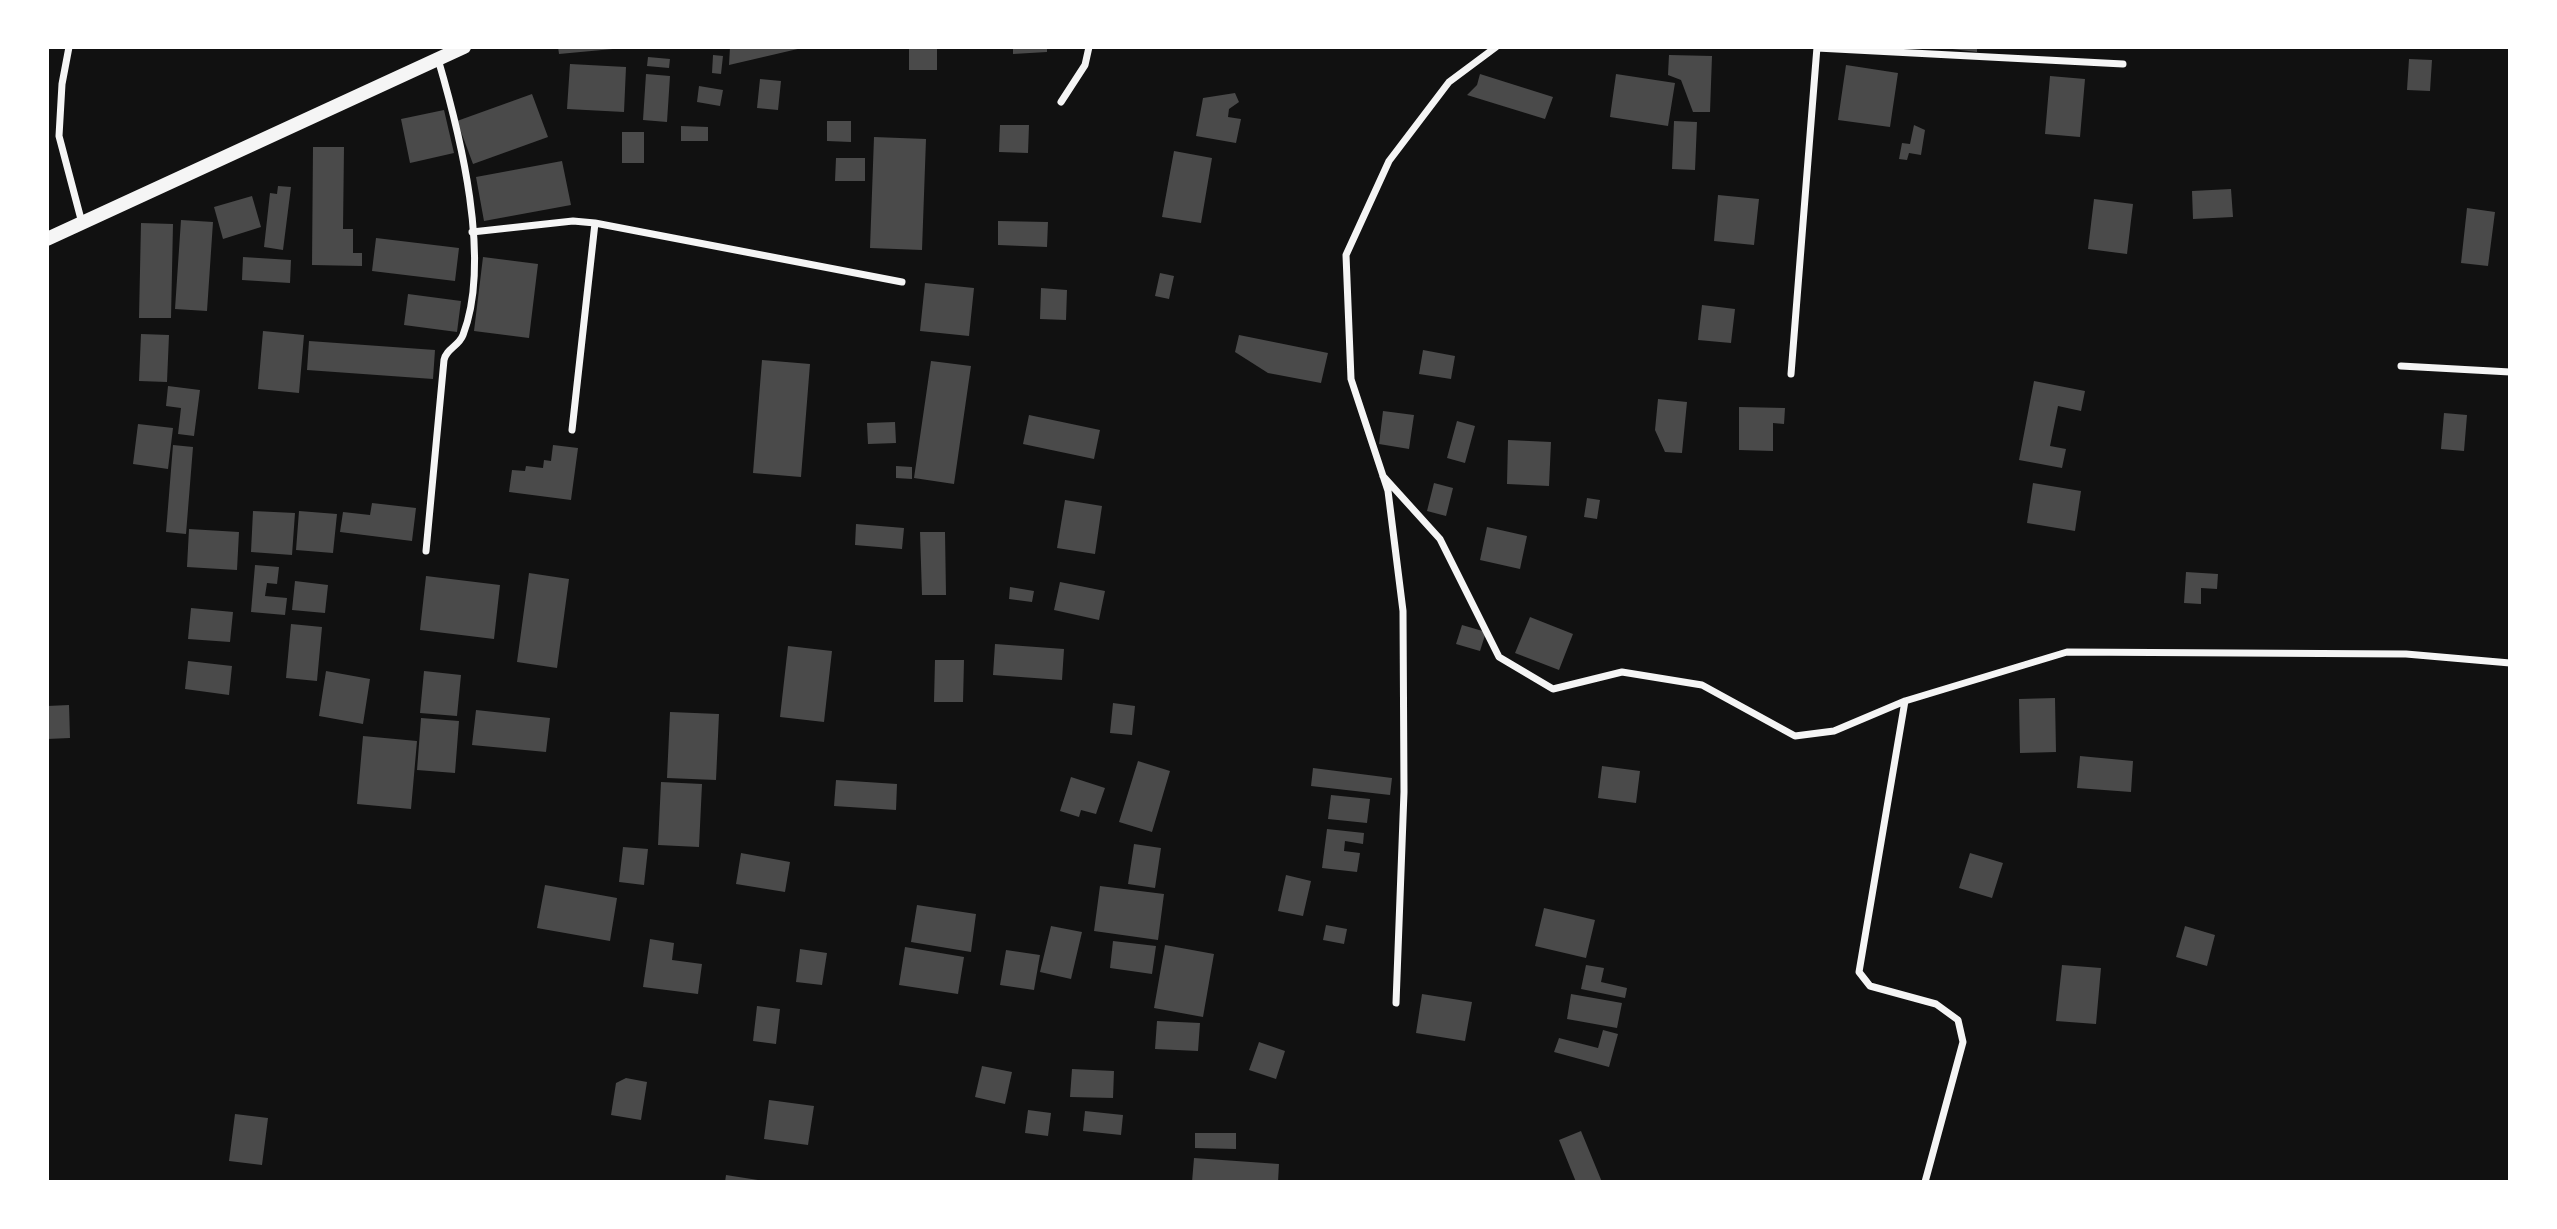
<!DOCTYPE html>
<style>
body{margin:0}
#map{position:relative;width:2557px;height:1229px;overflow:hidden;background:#111;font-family:Signika,sans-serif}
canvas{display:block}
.frame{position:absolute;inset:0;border:49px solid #fff;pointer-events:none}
</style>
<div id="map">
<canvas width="2557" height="1229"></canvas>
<div class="frame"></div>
</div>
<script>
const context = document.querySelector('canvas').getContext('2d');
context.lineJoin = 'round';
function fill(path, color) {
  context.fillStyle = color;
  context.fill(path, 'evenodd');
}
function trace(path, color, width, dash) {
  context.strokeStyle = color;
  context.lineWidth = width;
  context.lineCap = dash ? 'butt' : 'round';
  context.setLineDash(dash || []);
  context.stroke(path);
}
const building = new Path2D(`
 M 558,47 L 613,47 L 613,49 L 559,54 Z
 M 730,47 L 802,47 L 802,48 L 729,65 Z
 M 909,47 L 937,47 L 937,70 L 909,70 Z
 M 1013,47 L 1047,47 L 1047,52 L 1013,54 Z
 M 1936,47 L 1977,47 L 1977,52 Z
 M 713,55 L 723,56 L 721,74 L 712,73 Z
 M 1669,55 L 1712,56 L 1710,112 L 1693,112 L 1681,80 L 1668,75 Z
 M 648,57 L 670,59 L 669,68 L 647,66 Z
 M 2409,59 L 2432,60 L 2430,91 L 2407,90 Z
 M 570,64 L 626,67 L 624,112 L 567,109 Z
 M 1846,65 L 1898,73 L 1890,127 L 1838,120 Z
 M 646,74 L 670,76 L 667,122 L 643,120 Z
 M 1480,74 L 1553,97 L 1545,119 L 1467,95 L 1477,85 Z
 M 1616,74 L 1675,83 L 1668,126 L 1610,117 Z
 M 2050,76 L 2085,79 L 2080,137 L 2045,134 Z
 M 760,79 L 781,81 L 778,110 L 757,108 Z
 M 699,86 L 723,90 L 720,106 L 697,102 Z
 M 1235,93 L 1239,102 L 1229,109 L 1228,117 L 1241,119 L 1236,143 L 1196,136 L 1203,98 Z
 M 532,94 L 548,137 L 473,164 L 457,121 Z
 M 444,110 L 454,153 L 410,163 L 401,119 Z
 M 827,121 L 851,121 L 851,142 L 827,141 Z
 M 1674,121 L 1697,122 L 1695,170 L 1672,169 Z
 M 1000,125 L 1029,125 L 1028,153 L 999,152 Z
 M 1914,125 L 1925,130 L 1921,155 L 1909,153 L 1907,160 L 1899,159 L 1902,143 L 1910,144 Z
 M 681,126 L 708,127 L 708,141 L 681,141 Z
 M 622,132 L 644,132 L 644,163 L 622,163 Z
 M 874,137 L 926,139 L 922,250 L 870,248 Z
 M 313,147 L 344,147 L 343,229 L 353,229 L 353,253 L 362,253 L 362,266 L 312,265 Z
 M 1174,151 L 1212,158 L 1201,223 L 1162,217 Z
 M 836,158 L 865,158 L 865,181 L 835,181 Z
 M 562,161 L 571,205 L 484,221 L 476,177 Z
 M 278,186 L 291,187 L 283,250 L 264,247 L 270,193 L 277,194 Z
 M 2231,189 L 2233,217 L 2193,219 L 2192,191 Z
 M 1718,195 L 1759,199 L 1754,245 L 1714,241 Z
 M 252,196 L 261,227 L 223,239 L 214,207 Z
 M 2094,199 L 2133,204 L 2127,254 L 2088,249 Z
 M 2467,208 L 2495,212 L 2488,266 L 2461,263 Z
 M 181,220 L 213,222 L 207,311 L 175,309 Z
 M 998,221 L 1048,222 L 1047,247 L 998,245 Z
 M 141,223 L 173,224 L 171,318 L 139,318 Z
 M 376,238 L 459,248 L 455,281 L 372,271 Z
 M 243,257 L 291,260 L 290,283 L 242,280 Z
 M 483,257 L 538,264 L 529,338 L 474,331 Z
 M 1160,273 L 1174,276 L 1169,299 L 1155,296 Z
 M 925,283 L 974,288 L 969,336 L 920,331 Z
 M 1041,288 L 1067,290 L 1066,320 L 1040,319 Z
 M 408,294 L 461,301 L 457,332 L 404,325 Z
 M 1702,305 L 1735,309 L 1731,343 L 1698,340 Z
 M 263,331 L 304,335 L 299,393 L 258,389 Z
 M 141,334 L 169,335 L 167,382 L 139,381 Z
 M 1239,335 L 1328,353 L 1321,383 L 1268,373 L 1235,352 Z
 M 309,341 L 435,350 L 433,379 L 307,370 Z
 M 1423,350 L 1455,356 L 1451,379 L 1419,374 Z
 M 762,360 L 810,364 L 801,477 L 753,473 Z
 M 931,361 L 971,366 L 954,484 L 914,478 Z
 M 2034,381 L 2085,391 L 2081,411 L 2058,406 L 2050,446 L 2066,449 L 2062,468 L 2019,460 Z
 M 168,386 L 200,390 L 194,436 L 178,434 L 181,408 L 166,406 Z
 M 1658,399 L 1687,402 L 1682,453 L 1665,452 L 1655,430 Z
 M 1739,407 L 1785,408 L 1784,424 L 1773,423 L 1773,451 L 1739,450 Z
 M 1383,411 L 1414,415 L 1409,449 L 1379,444 Z
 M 2444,413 L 2467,415 L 2464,451 L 2441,449 Z
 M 1029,415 L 1100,430 L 1094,459 L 1023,444 Z
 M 1457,421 L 1475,426 L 1465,463 L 1447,458 Z
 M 895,422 L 896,443 L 868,444 L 867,423 Z
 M 138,424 L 173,428 L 168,469 L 133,464 Z
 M 1508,440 L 1551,442 L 1549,486 L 1507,484 Z
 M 173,445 L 193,447 L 186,534 L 166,532 Z
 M 553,445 L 578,448 L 571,500 L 509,492 L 512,470 L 525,471 L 526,466 L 543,468 L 544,460 L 551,461 Z
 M 896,466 L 912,467 L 912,479 L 896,478 Z
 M 1434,483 L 1453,488 L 1446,516 L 1427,511 Z
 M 2033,483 L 2081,491 L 2075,531 L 2027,523 Z
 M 1587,498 L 1600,500 L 1597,519 L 1584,517 Z
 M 1065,500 L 1102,506 L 1095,554 L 1057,548 Z
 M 372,503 L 416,508 L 412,541 L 340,532 L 343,512 L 370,515 Z
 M 253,511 L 295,513 L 292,555 L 251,552 Z
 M 299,511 L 337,514 L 333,553 L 296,550 Z
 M 856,524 L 904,528 L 902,549 L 855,545 Z
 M 1487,527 L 1527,536 L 1520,569 L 1480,560 Z
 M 189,529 L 239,532 L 237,570 L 187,567 Z
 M 920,532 L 945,532 L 946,595 L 922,595 Z
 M 255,565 L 279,567 L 277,584 L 267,583 L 265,596 L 287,598 L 285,615 L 251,612 Z
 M 2186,572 L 2218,574 L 2217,589 L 2201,588 L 2201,604 L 2184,603 Z
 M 529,573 L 569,579 L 557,668 L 517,662 Z
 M 426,576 L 500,585 L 494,639 L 420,630 Z
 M 295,581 L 328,585 L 325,613 L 292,610 Z
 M 1060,582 L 1105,591 L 1099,620 L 1054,610 Z
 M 1010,587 L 1034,591 L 1032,602 L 1009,599 Z
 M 191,608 L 233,612 L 230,642 L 188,639 Z
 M 1530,617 L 1573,634 L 1559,670 L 1515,653 Z
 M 291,624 L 322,627 L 317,681 L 286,678 Z
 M 1462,625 L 1486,632 L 1480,651 L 1456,644 Z
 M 995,644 L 1064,649 L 1062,680 L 993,675 Z
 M 788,646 L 832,651 L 824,722 L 780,717 Z
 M 935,660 L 964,660 L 963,702 L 934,702 Z
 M 188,661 L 232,666 L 229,695 L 185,689 Z
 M 326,671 L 370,679 L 363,724 L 319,716 Z
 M 424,671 L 461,675 L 457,716 L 420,713 Z
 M 2055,698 L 2056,752 L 2020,753 L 2019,699 Z
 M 1113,703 L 1135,706 L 1132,735 L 1110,733 Z
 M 69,705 L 70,738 L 47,739 L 47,706 Z
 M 476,710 L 550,718 L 546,752 L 472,745 Z
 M 670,712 L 719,714 L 716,780 L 667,778 Z
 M 421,718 L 459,721 L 455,773 L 417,770 Z
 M 363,736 L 417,741 L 411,809 L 357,804 Z
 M 2080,756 L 2133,761 L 2131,792 L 2077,788 Z
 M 1138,761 L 1170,771 L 1152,832 L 1119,822 Z
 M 1602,766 L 1640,771 L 1636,803 L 1598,798 Z
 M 1313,768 L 1392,778 L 1390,795 L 1311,786 Z
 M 1071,777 L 1105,788 L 1096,814 L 1081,810 L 1079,817 L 1060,811 Z
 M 836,780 L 897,784 L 896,810 L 834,806 Z
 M 661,782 L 702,784 L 699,847 L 658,845 Z
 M 1331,795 L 1370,799 L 1367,823 L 1328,819 Z
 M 1327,829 L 1364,833 L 1363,844 L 1345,841 L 1344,851 L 1360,853 L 1357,872 L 1322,868 Z
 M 1134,844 L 1161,848 L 1155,888 L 1128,884 Z
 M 623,847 L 648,849 L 644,885 L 619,882 Z
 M 741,853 L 790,862 L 785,892 L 736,884 Z
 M 1970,853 L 2003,863 L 1992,898 L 1959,888 Z
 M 1286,875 L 1311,881 L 1303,916 L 1278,911 Z
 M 545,885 L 617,898 L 610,941 L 537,928 Z
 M 1100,886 L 1164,894 L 1158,940 L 1094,931 Z
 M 917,905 L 976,914 L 971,952 L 911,942 Z
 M 1544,908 L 1595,920 L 1586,958 L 1535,946 Z
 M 1326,925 L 1347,929 L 1344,944 L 1323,940 Z
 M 1051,926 L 1082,932 L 1071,979 L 1040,972 Z
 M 2185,926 L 2215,935 L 2207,966 L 2176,957 Z
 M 650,939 L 674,943 L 672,960 L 702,964 L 698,994 L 643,987 Z
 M 1113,941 L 1156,946 L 1152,974 L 1110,968 Z
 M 1165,945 L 1214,954 L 1203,1017 L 1154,1008 Z
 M 905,947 L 964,957 L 958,994 L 899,985 Z
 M 800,949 L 827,953 L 822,985 L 796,982 Z
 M 1006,950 L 1040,955 L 1034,990 L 1000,985 Z
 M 1586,965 L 1604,968 L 1601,982 L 1627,988 L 1625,998 L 1581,989 Z
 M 2062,965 L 2101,968 L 2096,1024 L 2056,1021 Z
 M 1422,994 L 1472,1002 L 1465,1041 L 1416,1033 Z
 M 1571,994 L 1622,1003 L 1617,1028 L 1567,1019 Z
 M 757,1006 L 780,1009 L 776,1044 L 753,1041 Z
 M 1157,1021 L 1200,1023 L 1198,1051 L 1155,1049 Z
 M 1603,1030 L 1618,1034 L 1609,1067 L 1554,1052 L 1559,1038 L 1598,1048 Z
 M 1259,1042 L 1285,1051 L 1276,1079 L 1249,1070 Z
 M 982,1066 L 1012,1072 L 1005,1104 L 975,1097 Z
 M 1072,1069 L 1114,1071 L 1113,1098 L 1070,1097 Z
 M 626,1078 L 647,1082 L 641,1120 L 611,1115 L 616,1083 Z
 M 769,1100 L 814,1106 L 808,1145 L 764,1139 Z
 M 1028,1110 L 1051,1113 L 1048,1136 L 1025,1133 Z
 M 1085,1111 L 1123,1115 L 1121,1135 L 1083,1131 Z
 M 235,1114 L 268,1118 L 262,1165 L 229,1161 Z
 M 1581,1131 L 1602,1182 L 1576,1182 L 1559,1140 Z
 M 1195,1133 L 1236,1133 L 1236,1149 L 1195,1148 Z
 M 1194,1158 L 1279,1164 L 1278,1182 L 1192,1182 Z
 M 726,1175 L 758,1180 L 758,1182 L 725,1182 Z`);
const minor = new Path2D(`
 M 69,47 L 62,84 L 59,136 L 82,223
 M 1817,48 L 2123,64
 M 1061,102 L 1085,65 L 1089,47
 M 472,232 L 573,221 L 595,223 L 902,282
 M 2401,366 L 2510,372
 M 1791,374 L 1817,47
 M 572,430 L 595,223
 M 1383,476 L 1440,539 L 1499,657 L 1553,689 L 1622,672 L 1702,685 L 1795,736 L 1834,731 L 1905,701 L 2067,652 L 2406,654 L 2510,663
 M 426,551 L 444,360 C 446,349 459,346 463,335 C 492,260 460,134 438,59
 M 1905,701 L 1859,972 L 1870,986 L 1936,1004 L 1958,1020 L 1963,1042 L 1925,1182
 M 1396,1003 L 1404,792 L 1403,611 L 1388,491 L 1351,379 L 1346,255 L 1389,161 L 1449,82 L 1496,47`);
const trunk = new Path2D(`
 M 47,239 L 464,47`);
fill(building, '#4a4a4a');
trace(minor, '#f5f5f5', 7);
trace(trunk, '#f5f5f5', 14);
</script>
